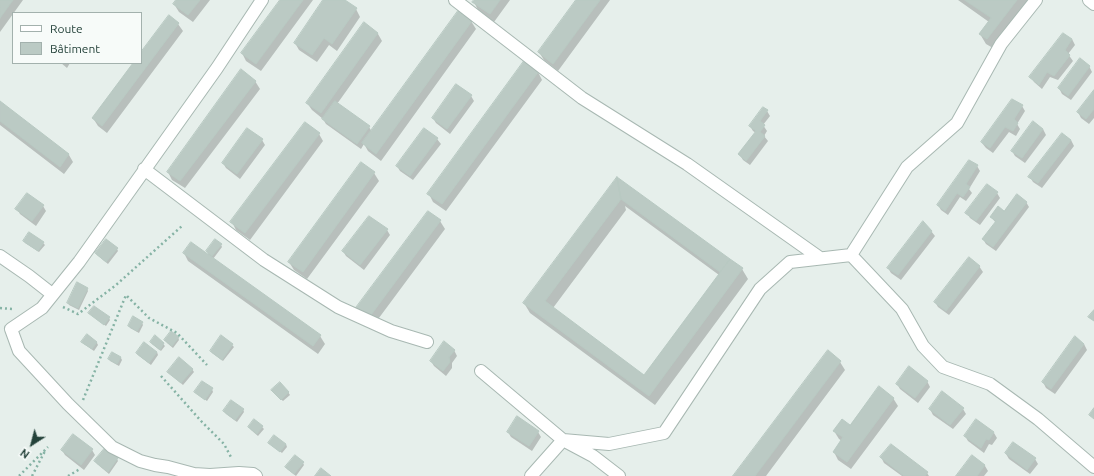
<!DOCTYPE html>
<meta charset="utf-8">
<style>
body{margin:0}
#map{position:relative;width:1094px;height:476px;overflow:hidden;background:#e6efeb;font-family:Ubuntu,sans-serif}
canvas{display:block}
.legend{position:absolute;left:12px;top:12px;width:130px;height:52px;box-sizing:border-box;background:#f7fbf9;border:1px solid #a3b1ad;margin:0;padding:5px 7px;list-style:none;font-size:12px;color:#24423a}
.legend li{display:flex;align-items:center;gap:8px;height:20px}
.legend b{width:20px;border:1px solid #a3b1ad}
.north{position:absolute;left:12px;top:424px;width:40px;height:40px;-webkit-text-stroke:3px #f7fbf9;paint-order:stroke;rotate:216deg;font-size:11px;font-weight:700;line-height:16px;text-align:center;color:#24423a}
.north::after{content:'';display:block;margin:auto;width:14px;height:18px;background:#24423a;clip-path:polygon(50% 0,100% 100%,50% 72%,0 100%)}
</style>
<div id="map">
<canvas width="1094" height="476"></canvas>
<ul class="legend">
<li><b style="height:5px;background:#fff"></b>Route</li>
<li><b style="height:11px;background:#bbcac4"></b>Bâtiment</li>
</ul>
<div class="north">N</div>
</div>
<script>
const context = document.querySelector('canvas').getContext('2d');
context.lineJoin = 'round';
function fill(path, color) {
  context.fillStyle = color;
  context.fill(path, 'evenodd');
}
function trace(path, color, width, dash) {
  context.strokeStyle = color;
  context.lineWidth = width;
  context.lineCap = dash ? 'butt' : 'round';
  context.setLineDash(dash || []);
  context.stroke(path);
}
const shadow = new Path2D(`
 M 0,0 L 23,0 L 0,32 Z
 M 178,0 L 210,0 L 193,22 L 179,12 L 174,4 Z
 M 281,0 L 313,0 L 261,71 L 246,61 L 242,53 Z
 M 324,0 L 343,0 L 356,9 L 360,17 L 337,51 L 329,45 L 317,62 L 299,50 L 295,43 Z
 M 475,0 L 510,0 L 494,22 L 478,10 L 474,2 Z
 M 578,0 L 610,0 L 558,71 L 544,60 L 539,52 Z
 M 958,0 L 1027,0 L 1029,3 L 993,48 L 986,44 L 980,34 L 989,22 Z
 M 471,21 L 476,29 L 381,161 L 368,151 L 364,144 L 361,149 L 326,124 L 323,119 L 312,110 L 307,103 L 364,24 L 378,34 L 382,41 L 337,104 L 369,127 L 372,132 Z
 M 178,24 L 183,31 L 107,133 L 98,126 L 93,118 L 134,63 L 141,63 L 141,54 Z
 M 1072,39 L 1075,45 L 1068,54 L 1073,61 L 1058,80 L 1050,77 L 1042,89 L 1034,82 L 1031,77 Z
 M 61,63 L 70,63 L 67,68 Z
 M 1089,66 L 1092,72 L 1071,100 L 1062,94 L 1059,88 Z
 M 538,72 L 542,80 L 446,211 L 433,202 L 429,194 Z
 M 255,81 L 260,89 L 185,188 L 172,180 L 168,172 Z
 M 1094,91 L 1094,118 L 1089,124 L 1081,118 L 1078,112 Z
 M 471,96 L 474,101 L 450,134 L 436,123 L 433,118 Z
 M 0,102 L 69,155 L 73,162 L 64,174 L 0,125 Z
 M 1022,106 L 1025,111 L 1017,124 L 1020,129 L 1016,136 L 1009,132 L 993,153 L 986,148 L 982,143 Z
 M 767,111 L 770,116 L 763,125 L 767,131 L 764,136 L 768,141 L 750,165 L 743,160 L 740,155 L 756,133 L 753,131 L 750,126 Z
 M 1043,129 L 1046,135 L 1025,163 L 1015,156 L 1012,151 Z
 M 248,130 L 262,140 L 265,145 L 240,179 L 226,168 L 223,163 Z
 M 319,134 L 323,141 L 250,240 L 236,230 L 232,222 Z
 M 1062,134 L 1071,140 L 1074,146 L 1042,188 L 1033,182 L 1030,177 Z
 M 437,139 L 441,144 L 413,180 L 400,171 L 397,166 Z
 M 977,166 L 980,171 L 969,189 L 972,193 L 966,201 L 960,197 L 948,215 L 941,210 L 938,205 Z
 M 374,173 L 379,181 L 307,279 L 294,270 L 289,262 Z
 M 617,178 L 742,269 L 748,279 L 655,405 L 530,313 L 524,303 ZM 625,206 L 719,275 L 644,376 L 553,308 L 626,210 Z
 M 997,193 L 1000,198 L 980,225 L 970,218 L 967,213 Z
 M 1026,202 L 1029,207 L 996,251 L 986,244 L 983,239 L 996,223 L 991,217 Z
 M 43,206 L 46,211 L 36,226 L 20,214 L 17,209 Z
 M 428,212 L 440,221 L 445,229 L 373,326 L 356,309 Z
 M 387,230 L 390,235 L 364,270 L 346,256 L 343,251 Z
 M 931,231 L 935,236 L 901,280 L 891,273 L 888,268 Z
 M 107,240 L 117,249 L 118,251 L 108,264 L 97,255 L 96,253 Z
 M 24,241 L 43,243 L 45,245 L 39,252 L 25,243 Z
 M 221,245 L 222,247 L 213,259 L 320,336 L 325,344 L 318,354 L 188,261 L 184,253 L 210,257 L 207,251 Z
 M 979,266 L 983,272 L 949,315 L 938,307 L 935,302 Z
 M 87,289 L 88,291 L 79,310 L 69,305 L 68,303 Z
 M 90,313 L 109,318 L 110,320 L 106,326 L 91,315 Z
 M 142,323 L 143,325 L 139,333 L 130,328 L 129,326 Z
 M 87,336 L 97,343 L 98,345 L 94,351 L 84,344 L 83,342 Z
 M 155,337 L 163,344 L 165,346 L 161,351 L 152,344 L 151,342 Z
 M 178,337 L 179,340 L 173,348 L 167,343 L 166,341 Z
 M 1084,344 L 1087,350 L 1055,394 L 1046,388 L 1043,382 Z
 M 232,345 L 234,347 L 223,361 L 212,353 L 211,351 Z
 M 454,350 L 457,356 L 452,363 L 452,368 L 446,376 L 434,366 L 431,361 Z
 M 828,351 L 840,362 L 845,370 L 766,476 L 734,476 Z
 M 157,352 L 158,355 L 151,365 L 139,356 L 137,354 Z
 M 112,353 L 121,358 L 122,360 L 119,366 L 110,361 L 109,359 Z
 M 192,369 L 194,372 L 183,385 L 170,374 Z
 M 927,381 L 930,387 L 918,403 L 900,389 L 897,384 Z
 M 212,389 L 213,392 L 207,401 L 197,394 L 196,392 Z
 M 288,392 L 290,395 L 283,401 L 274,393 Z
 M 893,398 L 898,406 L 851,469 L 838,460 L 834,452 L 842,441 L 839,439 L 834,431 L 851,426 Z
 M 243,409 L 244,412 L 237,422 L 226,414 L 224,411 Z
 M 930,409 L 963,409 L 966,414 L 953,429 L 933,415 Z
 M 255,421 L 262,427 L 264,429 L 258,436 L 251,430 L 249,427 Z
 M 508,432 L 538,432 L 541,437 L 532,451 L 511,437 Z
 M 994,433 L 997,438 L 992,445 L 989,444 L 984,453 L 968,441 L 965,436 Z
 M 269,443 L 286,444 L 287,447 L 282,453 L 271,445 Z
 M 62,450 L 92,450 L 95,455 L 84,470 L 65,455 Z
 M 1006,454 L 1035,459 L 1038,464 L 1030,474 L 1009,459 Z
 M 881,457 L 927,473 L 929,476 L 902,476 L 884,463 Z
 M 972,457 L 985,466 L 988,471 L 984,476 L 958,476 Z
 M 117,459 L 118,461 L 109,474 L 97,464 L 96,462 Z
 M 303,463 L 304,465 L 296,476 L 287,469 L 286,467 Z`);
const building = new Path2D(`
 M 0,0 L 13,0 L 0,18 Z
 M 176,0 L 200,0 L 188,15 L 173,4 Z
 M 280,0 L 303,0 L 256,64 L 241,53 Z
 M 323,0 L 345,0 L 357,8 L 332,44 L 324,38 L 312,55 L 294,43 Z
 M 474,0 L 500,0 L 490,14 L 472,2 Z
 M 576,0 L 600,0 L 553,64 L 538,52 Z
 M 965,0 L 1017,0 L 987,39 L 979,34 L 991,18 Z
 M 458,11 L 472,21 L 376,154 L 362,143 Z
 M 169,15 L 179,23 L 102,126 L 92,118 L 133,63 L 141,63 L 141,52 Z
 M 364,22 L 378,33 L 321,113 L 306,103 Z
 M 1063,33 L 1072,39 L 1065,50 L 1070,55 L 1054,76 L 1047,72 L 1039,85 L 1029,77 Z
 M 1080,58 L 1090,66 L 1068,96 L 1058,88 Z
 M 524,61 L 539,71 L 442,204 L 427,194 Z
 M 241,69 L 256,81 L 180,181 L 167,172 Z
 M 456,84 L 472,95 L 447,129 L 432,118 Z
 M 1094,90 L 1094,109 L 1086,119 L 1077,112 Z
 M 1012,99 L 1023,105 L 1014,119 L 1018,123 L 1013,131 L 1005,127 L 990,148 L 981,142 Z
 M 0,101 L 69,154 L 60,167 L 0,121 Z
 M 335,101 L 370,126 L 357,144 L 322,119 Z
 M 763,107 L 768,110 L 760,121 L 765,125 L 760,132 L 765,136 L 746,161 L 738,154 L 756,131 L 749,126 Z
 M 1033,121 L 1043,129 L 1022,158 L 1011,151 Z
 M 305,122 L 320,133 L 245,233 L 230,222 Z
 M 247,128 L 263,139 L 237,174 L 222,163 Z
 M 424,128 L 438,138 L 410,176 L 396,166 Z
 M 1062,133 L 1071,140 L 1038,183 L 1028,177 Z
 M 969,160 L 978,165 L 966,184 L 970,187 L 963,197 L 957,193 L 945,211 L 937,205 Z
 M 361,162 L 375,172 L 303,272 L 288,262 Z
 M 617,177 L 621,199 L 545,301 L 644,375 L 730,259 L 743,268 L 649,396 L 523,303 Z
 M 617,177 L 730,259 L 720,272 L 621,199 Z
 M 987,184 L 998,192 L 976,221 L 965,213 Z
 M 27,193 L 44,205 L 32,221 L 15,209 Z
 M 1017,194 L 1027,202 L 993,247 L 982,239 L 996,221 L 990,217 L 998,206 L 1004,211 Z
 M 428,211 L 441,220 L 368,319 L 355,309 Z
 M 369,216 L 388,229 L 360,265 L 342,251 Z
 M 923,221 L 932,231 L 898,275 L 887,268 Z
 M 29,232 L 44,242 L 38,251 L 23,241 Z
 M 106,239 L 118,248 L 106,262 L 95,253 Z
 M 215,239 L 222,244 L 212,256 L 206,251 Z
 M 191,242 L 321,335 L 313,346 L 183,253 Z
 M 969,257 L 980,266 L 946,311 L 934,302 Z
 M 77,282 L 88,288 L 78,308 L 67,303 Z
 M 94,306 L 110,317 L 104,325 L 88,313 Z
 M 1094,310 L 1094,321 L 1088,317 Z
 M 133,316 L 143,322 L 137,331 L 128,326 Z
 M 171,331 L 179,337 L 172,346 L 164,340 Z
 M 87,334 L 97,342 L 92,349 L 81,342 Z
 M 155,335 L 164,343 L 160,350 L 150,342 Z
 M 221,335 L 233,344 L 222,360 L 210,351 Z
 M 1075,336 L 1084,344 L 1051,389 L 1042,382 Z
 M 444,341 L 455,350 L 449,357 L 450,362 L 443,371 L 430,361 Z
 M 144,342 L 157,352 L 149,363 L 136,353 Z
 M 828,350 L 841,361 L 755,476 L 733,476 Z
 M 112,352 L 121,357 L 117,364 L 108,359 Z
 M 179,357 L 193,369 L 181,383 L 167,372 Z
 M 909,366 L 928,381 L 915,398 L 896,384 Z
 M 202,381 L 213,388 L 205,400 L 194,392 Z
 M 280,382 L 289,392 L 281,400 L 271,390 Z
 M 879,386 L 894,398 L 847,462 L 833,452 L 843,437 L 833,431 L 842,419 L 850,425 Z
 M 942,391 L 964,408 L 950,425 L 929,409 Z
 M 231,400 L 244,409 L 235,420 L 223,411 Z
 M 1094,408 L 1094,419 L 1089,415 Z
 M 517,416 L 539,431 L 529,446 L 507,432 Z
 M 254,419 L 263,426 L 257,434 L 248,427 Z
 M 976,419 L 994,432 L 989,440 L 986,439 L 981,448 L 964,436 Z
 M 73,434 L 93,449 L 81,465 L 61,450 Z
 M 274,435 L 286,444 L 280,452 L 268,443 Z
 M 1013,442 L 1036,458 L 1027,470 L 1005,453 Z
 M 891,444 L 928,472 L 925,476 L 904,476 L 880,457 Z
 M 105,448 L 118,458 L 108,472 L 94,461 Z
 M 295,455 L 304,462 L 294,474 L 285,467 Z
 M 972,455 L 985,465 L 977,476 L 956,476 Z
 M 321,468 L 331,476 L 315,476 Z`);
const path = new Path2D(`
 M 63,307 L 78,314 L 116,285 L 182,226
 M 0,308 L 13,309
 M 161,376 L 202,422 L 224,444 L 232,459
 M 83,400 L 126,295 L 149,318 L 177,333 L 207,365
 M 19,476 L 48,447
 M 32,476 L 45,451
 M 68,476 L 80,469`);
const minor = new Path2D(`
 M 455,0 L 582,98 L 687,164 L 820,258
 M 1089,0 L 1094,4
 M 144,169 L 264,260 L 338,307 L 391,331 L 427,342
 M 851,255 L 907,167 L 957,123 L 1001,44 L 1036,0
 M 0,256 L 29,276 L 52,294
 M 481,371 L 563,440 L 593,456 L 619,476
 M 256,476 L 253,474 L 239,473 L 210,475 L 194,474 L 168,467 L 155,465 L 140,461 L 112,447 L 68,404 L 19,351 L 11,329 L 42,308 L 79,262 L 217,68 L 262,0
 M 531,476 L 563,440 L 609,444 L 664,433 L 760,289 L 790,262 L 851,255 L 902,309 L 923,346 L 943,367 L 990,384 L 1038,419 L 1094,467`);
fill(shadow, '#0003');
fill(building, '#bbcac4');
trace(building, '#b8c9c2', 1);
trace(minor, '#a8b8b2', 14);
trace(path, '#86b3a5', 2.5, [2, 3]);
trace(minor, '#fff', 12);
</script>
